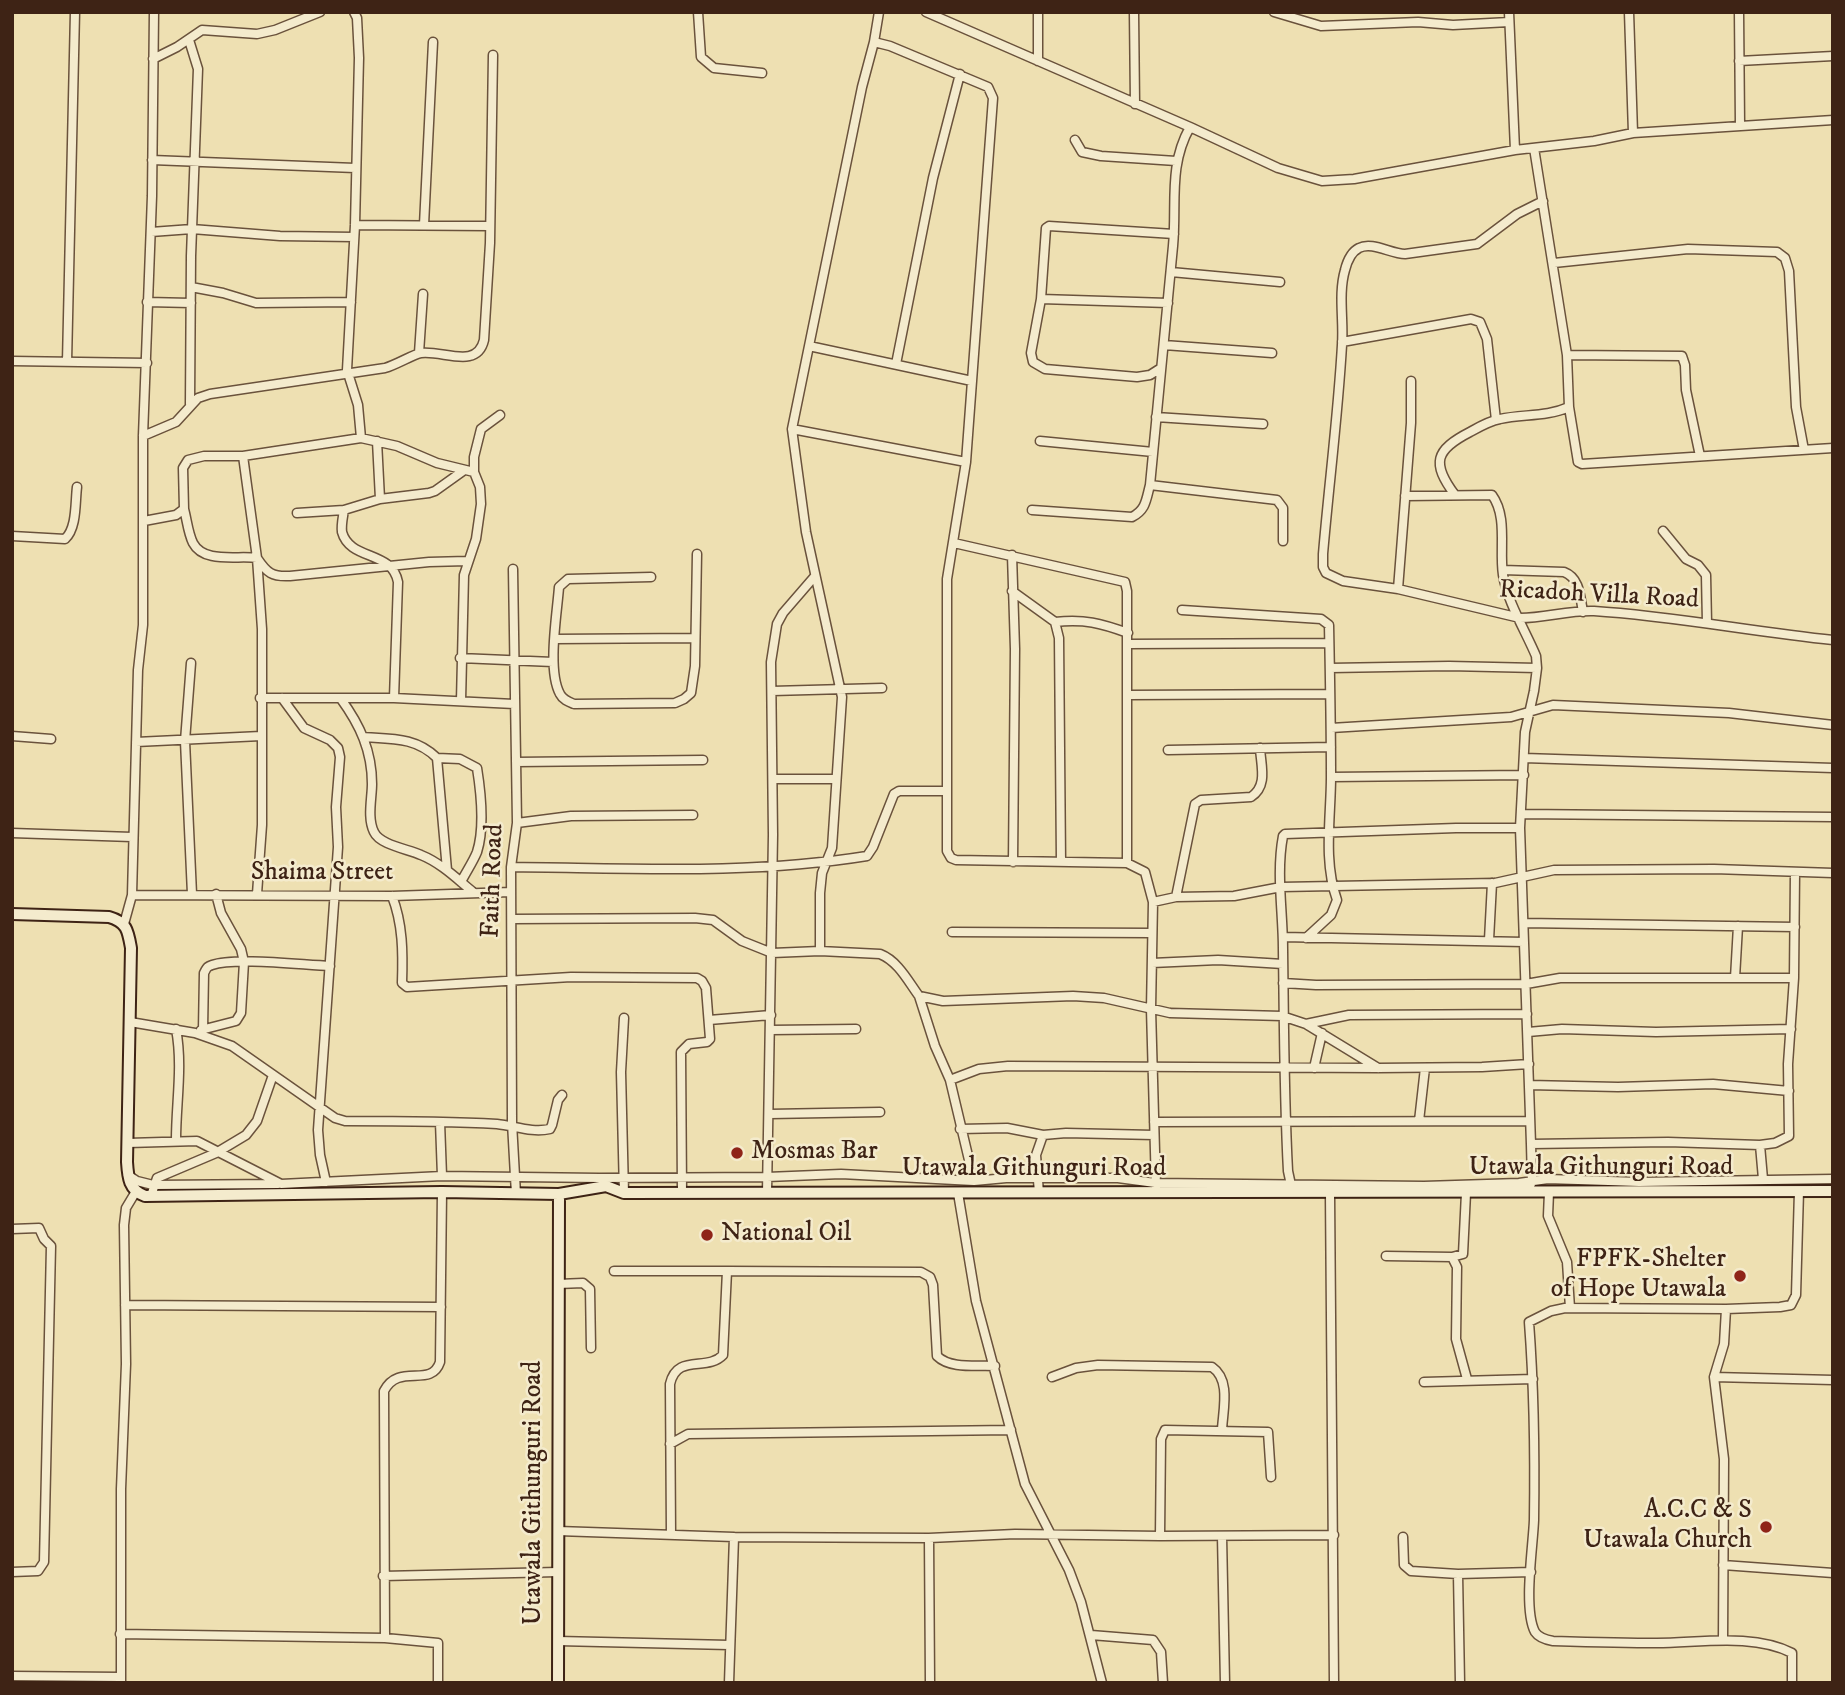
<!DOCTYPE html>
<style>
body{margin:0}
#map{position:relative;width:1845px;height:1695px;overflow:hidden;background:#eee0b2;font-family:"IM FELL DW Pica",serif}
canvas{display:block}
.frame{position:absolute;inset:0;border:14px solid #3e2315;pointer-events:none}
</style>
<div id="map">
<canvas width="1845" height="1695"></canvas>
<div class="frame"></div>
</div>
<script>
const context = document.querySelector('canvas').getContext('2d');
context.lineJoin = 'round';
function trace(path, color, width, dash) {
  context.strokeStyle = color;
  context.lineWidth = width;
  context.lineCap = dash ? 'butt' : 'round';
  context.setLineDash(dash || []);
  context.stroke(path);
}
function label(font, color, halo, rows, align = 'center') {
  context.font = font + ' "IM FELL DW Pica",serif';
  context.lineWidth = 5;
  context.setLineDash([]);
  context.textBaseline = 'middle';
  context.strokeStyle = halo;
  context.fillStyle = color;
  for (const [text, x, y, turn = 0] of rows) {
    context.save();
    context.translate(x, y);
    context.rotate((+turn || 0) * Math.PI / 180);
    context.textAlign = isNaN(turn) ? turn : align;
    if (halo) context.strokeText(text, 0, 0);
    context.fillText(text, 0, 0);
    context.restore();
  }
}
const street = new Path2D(`
 M 354,12 L 357,18 L 359,58 L 355,225 L 347,370 L 358,405 L 361,438
 M 698,12 L 701,57 L 714,68 L 762,73
 M 879,12 L 874,42 L 890,46 L 988,87 L 993,98 L 966,462 L 947,579 L 947,851 L 951,858 L 956,860 L 1127,863 L 1145,872 L 1153,902 L 1151,1009 L 1156,1187
 M 926,12 L 1190,127 L 1278,168 L 1322,181 L 1354,179 L 1515,150 L 1594,141 L 1633,133 L 1833,120
 M 1038,12 L 1038,61
 M 1134,12 L 1135,104
 M 1274,12 L 1321,26 L 1418,22 L 1453,25 L 1509,22
 M 1509,12 L 1515,150
 M 1629,12 L 1633,133
 M 1739,12 L 1740,125
 M 189,40 L 198,69 L 191,256 L 190,404
 M 153,59 L 177,47 L 202,30 L 257,34 L 275,30 L 320,12
 M 1739,61 L 1833,56
 M 1075,140 L 1082,152 L 1101,156 L 1176,161
 M 1534,148 L 1567,355 L 1569,407 L 1578,462 L 1582,464 L 1833,448
 M 152,160 L 355,168
 M 1543,201 L 1517,214 L 1477,244 L 1405,254 C 1391,254 1372,241 1359,248 C 1351,252 1347,262 1345,270 C 1338,294 1344,321 1342,345 C 1338,415 1329,484 1323,554 L 1323,567 L 1326,573 L 1343,581 L 1398,589 L 1520,618 C 1545,618 1569,610 1594,611 C 1674,616 1753,632 1833,640
 M 355,225 L 490,226
 M 424,225 L 433,42
 M 151,232 L 192,229 L 280,236 L 354,237
 M 1554,263 L 1688,249 L 1777,252 L 1785,258 L 1789,271 L 1796,407 L 1804,450
 M 1171,272 L 1280,282
 M 191,287 L 223,293 L 256,303 L 351,302
 M 1041,299 L 1168,303
 M 147,302 L 191,303
 M 1342,342 L 1471,319 L 1480,322 L 1487,339 L 1496,420
 M 1164,345 L 1272,353
 M 809,346 L 972,381
 M 419,353 L 423,294
 M 1567,355 L 1682,356 L 1685,365 L 1686,390 L 1700,456
 M 12,361 L 147,363
 M 67,362 L 75,12
 M 896,364 L 933,178 L 960,74
 M 1161,368 L 1150,375 L 1137,377 L 1045,369 L 1033,362 L 1031,353 L 1041,299 L 1046,228 L 1049,226 L 1174,234
 M 1156,417 L 1263,424
 M 792,429 L 966,462
 M 143,436 L 176,422 L 198,398 L 210,394 L 385,368 C 396,365 414,354 421,353 C 443,350 477,370 484,340 L 490,243 L 493,55
 M 377,441 L 380,499
 M 1040,441 L 1153,452
 M 243,456 L 257,558 L 262,629 L 262,825 L 257,894
 M 1150,485 L 1277,500 L 1283,508 L 1283,541
 M 1455,495 C 1431,463 1435,450 1470,432 C 1479,427 1489,421 1500,419 C 1523,414 1547,417 1569,407
 M 1405,496 L 1492,495 C 1508,517 1499,549 1503,575 C 1507,601 1526,632 1536,656 L 1537,668 L 1534,691 L 1525,732 L 1520,828 L 1531,1144 L 1532,1182 L 1530,1186
 M 184,509 C 187,520 188,533 193,543 C 204,564 238,555 257,558 C 267,573 272,577 290,576 L 429,562 L 467,561
 M 344,510 C 343,517 341,525 342,532 C 350,561 392,550 398,582 L 394,698
 M 1032,510 L 1132,517 C 1146,510 1146,500 1150,485 C 1157,405 1166,326 1173,246 C 1177,204 1168,166 1190,127
 M 297,513 L 344,510 L 380,499 L 429,493 L 435,491 L 463,471
 M 144,521 L 176,515 L 184,509 L 183,468 L 188,460 L 204,456 L 243,456 L 361,438 L 397,446 L 437,463 L 474,472
 M 1663,531 L 1686,559 L 1698,565 L 1706,575 L 1707,623
 M 12,536 L 65,539 C 77,528 75,503 77,487
 M 954,543 L 1125,582 L 1127,591 L 1127,863
 M 1012,555 L 1015,649 L 1013,862
 M 513,569 L 517,823 L 511,867 L 512,1123 L 516,1194
 M 1503,570 L 1564,572 C 1580,578 1580,597 1583,612
 M 651,577 L 568,579 L 559,587 C 557,615 547,670 560,694 C 563,700 569,702 574,704 L 675,703 L 684,699 L 691,693 L 695,666 L 697,554
 M 1398,589 L 1411,423 L 1411,381
 M 1012,591 L 1055,622 C 1085,619 1100,623 1128,633
 M 1182,610 L 1321,619 L 1329,625 C 1330,675 1331,726 1331,777 C 1331,817 1323,861 1337,900 L 1331,915 L 1306,938
 M 1055,622 L 1059,638 L 1061,862
 M 555,639 L 695,638
 M 1128,644 L 1329,643
 M 460,658 L 553,662
 M 191,663 L 185,741 L 192,894
 M 1330,668 L 1449,666 L 1537,668
 M 772,691 L 882,688
 M 1128,695 L 1330,694
 M 260,698 L 394,698 L 514,704
 M 282,698 L 304,728 L 330,740 L 338,748 L 340,757 L 336,807 L 338,847 L 318,1130 L 320,1155 L 326,1182
 M 341,699 C 360,725 372,751 372,784 C 372,798 367,818 374,832 C 380,845 408,849 421,855 C 441,863 457,879 473,892
 M 461,701 L 464,575 L 476,539 L 481,504 L 480,487 L 474,472 L 474,457 L 481,429 L 500,415
 M 1331,728 L 1511,717 L 1553,705 L 1729,713 L 1833,725
 M 12,736 L 51,739
 M 363,737 C 392,739 416,737 437,758 L 447,870
 M 136,742 L 261,736
 M 1168,750 L 1331,747
 M 437,758 L 460,759 L 477,768 C 481,793 485,827 477,852 C 473,862 466,872 461,882
 M 1524,758 L 1833,768
 M 516,762 L 703,760
 M 1331,777 L 1524,775
 M 773,779 L 836,779
 M 1521,814 L 1833,817
 M 517,823 L 571,816 L 693,815
 M 12,833 L 132,837
 M 511,867 C 629,868 750,875 867,856 L 873,847 L 894,794 L 899,791 L 947,791
 M 132,895 L 392,896 L 511,892
 M 392,896 C 403,924 403,953 402,983 L 407,987 L 571,977 L 697,978 L 702,981 L 706,988 L 710,1039 L 707,1042 L 689,1044 L 681,1052 L 682,1192
 M 1176,897 L 1195,804 L 1201,800 L 1251,797 C 1268,786 1261,766 1260,748
 M 1153,902 L 1176,897 L 1234,896 L 1281,887 L 1495,883 L 1554,870 L 1714,869 L 1833,873
 M 513,919 L 695,918 L 713,920 L 742,941 L 772,953 L 820,951 L 880,954 C 898,961 908,981 919,996 L 943,1001 L 1073,996 L 1104,998 L 1170,1013 L 1282,1016 L 1306,1024 L 1378,1068
 M 1524,923 L 1795,927
 M 124,924 L 132,895 L 138,670 L 143,625 L 143,436 L 152,196 L 154,12
 M 952,932 L 1152,933
 M 1283,937 L 1524,942
 M 1489,940 L 1492,883
 M 820,951 L 820,893 L 822,873 L 832,848 L 842,697 L 806,532 L 792,429 L 862,87 L 874,42
 M 1152,963 L 1218,960 L 1283,964
 M 1735,978 L 1738,926
 M 1283,983 L 1316,985 L 1526,984 L 1560,978 L 1794,978
 M 919,996 L 935,1046 L 950,1080 L 974,1181
 M 624,1018 L 621,1072 L 624,1193
 M 709,1020 L 771,1015
 M 130,1022 L 195,1033 L 232,1046 L 335,1118 L 345,1121 C 395,1121 446,1121 497,1124 C 515,1126 532,1133 550,1129 L 552,1125 L 558,1100 L 562,1095
 M 1306,1024 L 1349,1015 L 1527,1014
 M 176,1029 C 183,1066 176,1103 176,1140
 M 201,1030 L 236,1021 L 241,1013 L 244,962 L 241,949 L 221,913 L 216,894
 M 203,1030 L 204,973 C 207,968 206,967 212,965 C 235,957 302,965 330,966
 M 771,1030 L 856,1029
 M 1528,1032 L 1562,1029 L 1656,1032 L 1791,1029
 M 1314,1068 L 1322,1033
 M 950,1080 L 979,1069 L 1008,1066 L 1378,1068 L 1482,1067 L 1529,1064
 M 1529,1085 L 1618,1087 L 1713,1084 L 1789,1091
 M 770,1114 L 880,1112
 M 1419,1121 L 1425,1068
 M 440,1122 L 442,1176
 M 1154,1122 L 1530,1121
 M 960,1129 L 1007,1128 L 1043,1135
 M 128,1143 L 197,1141 L 281,1184 L 442,1176 L 599,1178 L 767,1177 L 841,1174 L 974,1181 L 1006,1178 L 1118,1178 L 1155,1183 L 1424,1186 L 1519,1183 L 1548,1179 L 1639,1182 L 1833,1179
 M 1531,1144 L 1668,1142 L 1760,1145 L 1763,1179
 M 1760,1145 L 1775,1143 L 1789,1136 L 1788,1064 L 1794,978 L 1795,873
 M 128,1175 L 137,1181 L 153,1185 L 278,1184
 M 1291,1185 L 1288,1171 C 1284,1097 1284,1023 1283,949 C 1283,912 1276,873 1283,836 L 1285,834 L 1456,828 L 1520,828
 M 1549,1192 L 1548,1216 L 1567,1262 L 1570,1308
 M 767,1193 L 773,835 L 771,662 L 777,624 L 783,613 L 815,576
 M 958,1193 L 976,1301 L 1025,1484 L 1069,1570 L 1081,1602 L 1102,1683
 M 1039,1193 L 1036,1155 L 1043,1135 L 1066,1133 L 1154,1135
 M 1466,1193 L 1463,1254 L 1452,1257 L 1457,1267 L 1456,1339 L 1467,1379
 M 1330,1194 L 1334,1683
 M 151,1196 L 157,1178 L 216,1153 L 246,1135 L 257,1121 L 273,1075
 M 12,1229 L 39,1228 L 44,1239 L 51,1246 L 44,1562 L 38,1571 L 12,1572
 M 1386,1256 L 1452,1257
 M 614,1271 L 727,1271 L 723,1355 C 707,1372 677,1353 670,1384 L 671,1535
 M 727,1271 L 921,1272 L 930,1277 L 933,1285 L 937,1356 C 950,1369 976,1365 995,1366
 M 558,1284 L 583,1283 L 590,1289 L 591,1348
 M 125,1305 L 441,1307
 M 1052,1377 L 1076,1368 L 1098,1365 L 1212,1367 C 1231,1380 1223,1409 1222,1430
 M 1714,1377 L 1833,1380
 M 1424,1382 L 1533,1379
 M 670,1444 L 688,1434 L 1011,1430
 M 558,1531 L 734,1537 L 929,1538 L 1015,1534 L 1160,1536 L 1334,1535
 M 1160,1536 L 1161,1439 L 1165,1430 L 1268,1432 L 1271,1477
 M 1222,1536 L 1225,1683
 M 1403,1537 L 1404,1565 L 1411,1571 L 1458,1574 L 1531,1572
 M 929,1538 L 930,1683
 M 1723,1565 L 1833,1573
 M 1458,1574 L 1460,1683
 M 383,1576 L 558,1572
 M 120,1634 L 385,1638 L 384,1391 C 399,1362 431,1389 440,1362 L 442,1192
 M 1091,1635 L 1153,1640 L 1161,1652 L 1163,1683
 M 385,1638 L 438,1643 L 438,1683
 M 1723,1640 L 1724,1459 L 1714,1377 L 1724,1344 L 1726,1309
 M 558,1641 L 729,1645
 M 12,1676 L 120,1677
 M 121,1683 L 121,1489 L 126,1364 L 124,1225 L 126,1208 L 135,1193
 M 729,1683 L 734,1537
 M 1792,1683 L 1792,1653 C 1753,1633 1699,1643 1657,1643 C 1623,1643 1588,1642 1553,1641 C 1547,1640 1539,1638 1535,1632 C 1523,1609 1533,1547 1534,1520 C 1535,1454 1534,1388 1529,1322 L 1551,1311 L 1565,1308 L 1726,1309 L 1780,1307 L 1791,1305 L 1796,1295 L 1799,1191`);
const secondary = new Path2D(`
 M 12,914 L 109,917 C 127,922 128,931 131,948 L 127,1162 C 128,1178 129,1190 145,1196 L 442,1192 L 559,1194 L 606,1186 L 624,1193 L 1833,1191
 M 558,1683 L 559,1194`);
const markers = [
 [737,1153,7,"#8f2418"],
 [707,1235,7,"#8f2418"],
 [1740,1276,7,"#8f2418"],
 [1766,1527,7,"#8f2418"]
];
const streetNames = [
 ["Ricadoh Villa Road",1599,596,3],
 ["Shaima Street",322,874],
 ["Faith Road",494,881,-88],
 ["Utawala Githunguri Road",1601,1169],
 ["Utawala Githunguri Road",1034,1170],
 ["Utawala Githunguri Road",535,1493,-90]
];
const poiNames = [
 ["Mosmas Bar",751,1153],
 ["National Oil",721,1235],
 ["FPFK-Shelter",1726,1261,"right"],
 ["of Hope Utawala",1726,1291,"right"],
 ["A.C.C & S",1752,1512,"right"],
 ["Utawala Church",1752,1542,"right"]
];
trace(street, '#6a523c', 11);
trace(secondary, '#3e2315', 14);
trace(street, '#f4ebcd', 8);
trace(secondary, '#f4ebcd', 10);
for (const [x, y, r, color] of markers) {
  const dot = new Path2D();
  dot.arc(x, y, r, 0, 2 * Math.PI);
  context.fillStyle = color;
  context.fill(dot);
  trace(dot, '#f4ebcd', 2.5);
}
label('26px', '#3e2315', '#f4ebcd', streetNames);
label('26px', '#3e2315', '#f4ebcd', poiNames, 'left');
</script>
